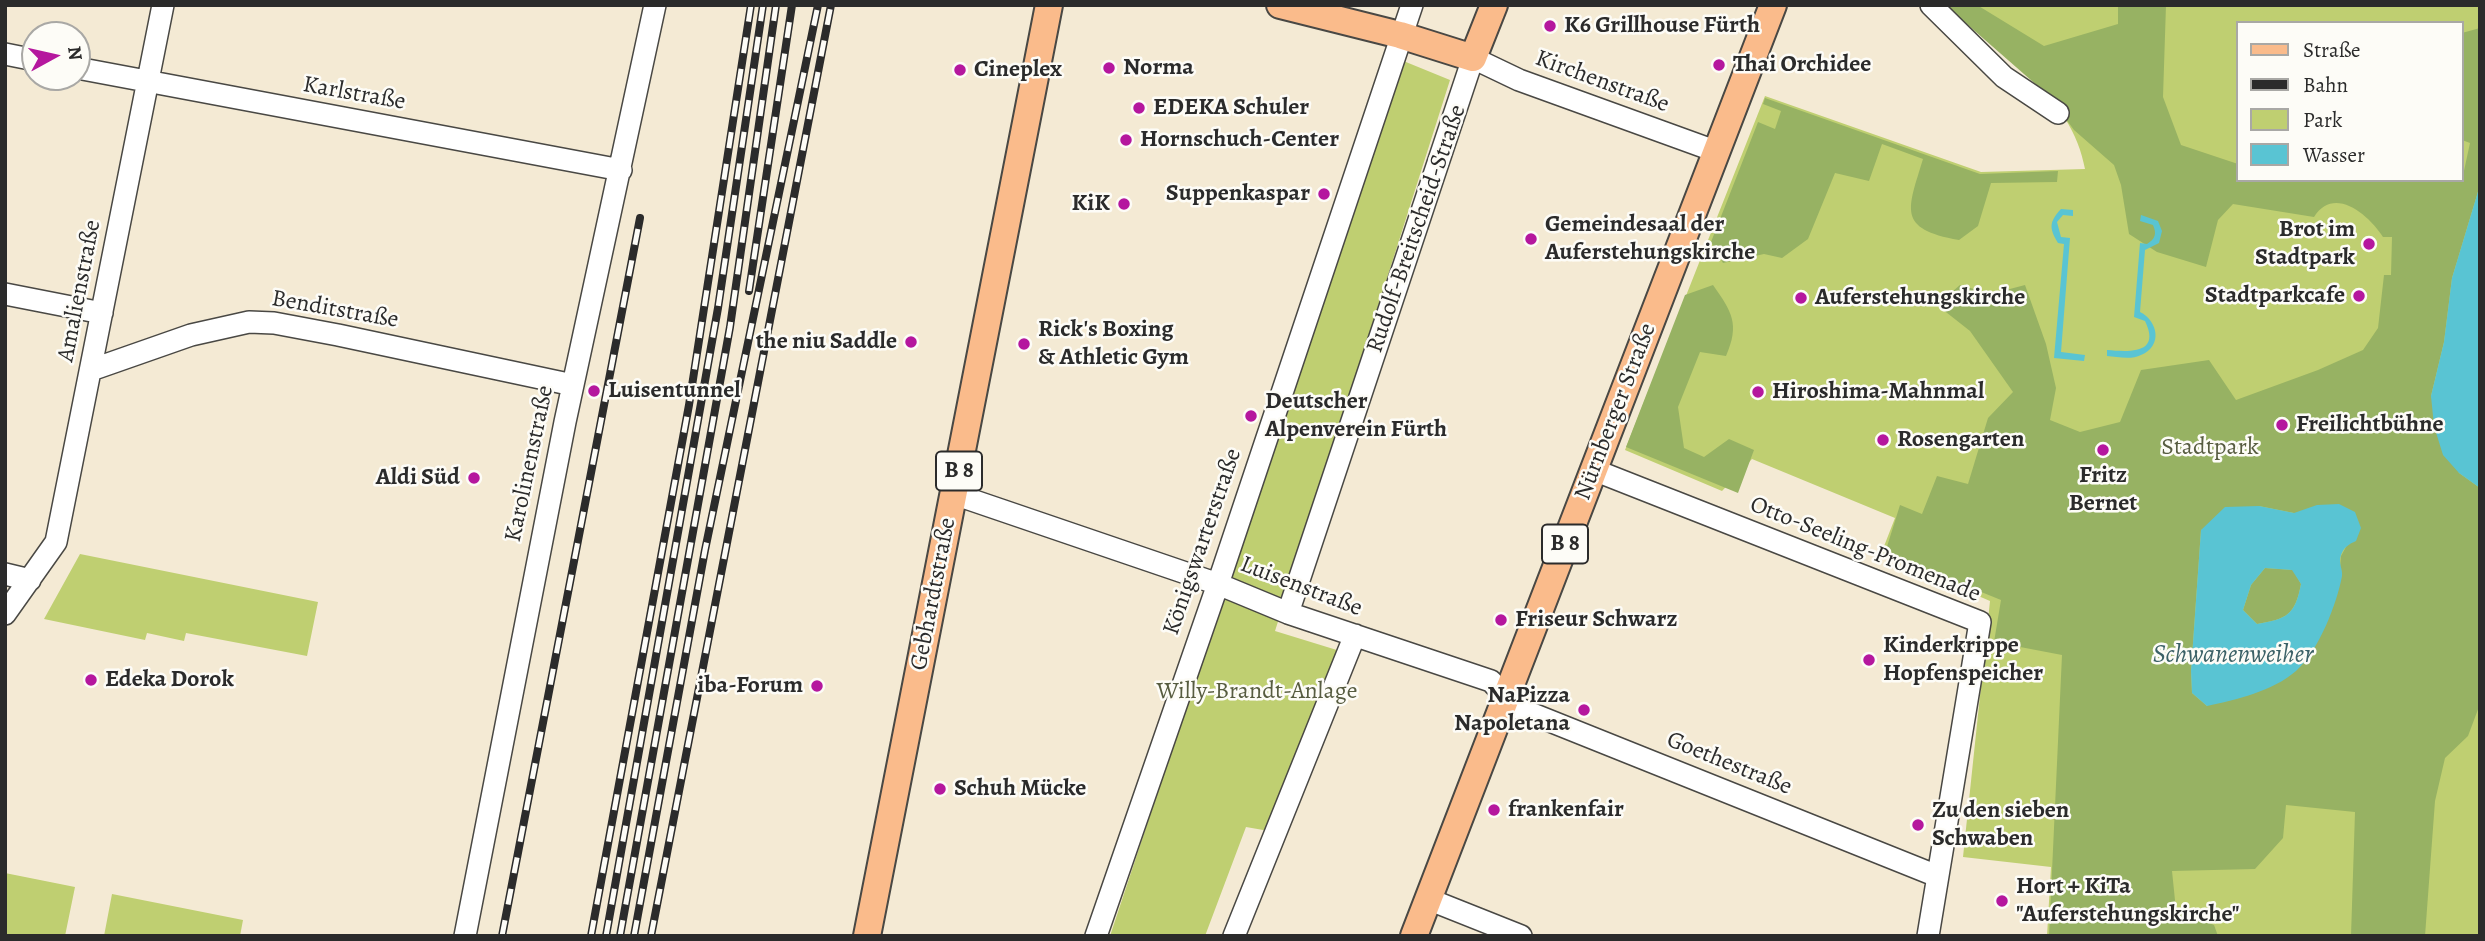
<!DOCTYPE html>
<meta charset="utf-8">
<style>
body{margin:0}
#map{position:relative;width:2485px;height:941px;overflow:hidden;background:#f4ead4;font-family:Alegreya,serif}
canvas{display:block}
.frame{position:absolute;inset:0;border:7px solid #2b2b2b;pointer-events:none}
.legend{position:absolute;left:2236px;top:21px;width:228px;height:161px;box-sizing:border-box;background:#fdfcf7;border:2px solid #a9a8a5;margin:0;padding:9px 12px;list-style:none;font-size:21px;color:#2b2b2b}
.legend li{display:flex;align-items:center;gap:14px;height:35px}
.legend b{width:35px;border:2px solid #a9a8a5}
.north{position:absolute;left:21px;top:21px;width:70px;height:70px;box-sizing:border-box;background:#fdfcf7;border:2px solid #a9a8a5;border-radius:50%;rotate:82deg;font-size:19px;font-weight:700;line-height:28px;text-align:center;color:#2b2b2b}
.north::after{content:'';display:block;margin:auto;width:24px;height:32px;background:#b5179e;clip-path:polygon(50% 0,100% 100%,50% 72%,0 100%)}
</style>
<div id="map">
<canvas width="2485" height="941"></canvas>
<div class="frame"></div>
<ul class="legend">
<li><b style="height:9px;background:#fabb8b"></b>Straße</li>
<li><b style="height:9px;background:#2b2b2b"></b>Bahn</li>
<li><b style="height:19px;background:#bfcf71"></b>Park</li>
<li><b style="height:19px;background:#59c4d3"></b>Wasser</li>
</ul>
<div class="north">N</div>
</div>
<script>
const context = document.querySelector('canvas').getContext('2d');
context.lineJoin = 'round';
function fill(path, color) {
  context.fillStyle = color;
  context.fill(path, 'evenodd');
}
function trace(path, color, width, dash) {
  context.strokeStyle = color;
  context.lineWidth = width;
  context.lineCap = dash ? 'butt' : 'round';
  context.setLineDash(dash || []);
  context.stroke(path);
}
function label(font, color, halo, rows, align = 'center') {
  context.font = font + ' Alegreya,serif';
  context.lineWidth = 5;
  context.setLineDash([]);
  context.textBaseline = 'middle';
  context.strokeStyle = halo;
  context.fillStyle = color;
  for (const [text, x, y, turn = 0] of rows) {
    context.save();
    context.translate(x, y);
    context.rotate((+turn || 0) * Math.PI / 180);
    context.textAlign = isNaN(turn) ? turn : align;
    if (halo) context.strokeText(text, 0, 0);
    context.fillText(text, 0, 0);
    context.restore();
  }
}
const green = new Path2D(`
 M 1945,5 L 2480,5 L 2480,936 L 2047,936 L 2051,867 L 1963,857 L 1990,601 L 1881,554 L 1895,518 L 1752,459 L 1722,491 L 1625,450 L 1765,96 L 1981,172 L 2085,169 C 2073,96 1998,51 1945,5 ZM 2238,23 L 2462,23 L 2462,180 L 2238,180 Z
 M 1401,60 L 1450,80 L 1275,631 L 1340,651 L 1269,831 L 1246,827 L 1205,936 L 1110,936 Z
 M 80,554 L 318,602 L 307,656 L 186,633 L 184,641 L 147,633 L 145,640 L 44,619 Z
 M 5,873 L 75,887 L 65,936 L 5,936 Z
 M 112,894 L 243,920 L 240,936 L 104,936 Z`);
const forest = new Path2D(`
 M 1945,5 L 1977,5 L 2044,46 L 2118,24 L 2118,5 L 2166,5 L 2163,97 L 2181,145 L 2238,164 L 2238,180 L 2462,180 L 2470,143 L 2462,140 L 2462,33 L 2480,28 L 2480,185 L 2452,278 L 2444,342 L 2431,396 L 2459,473 L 2480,488 L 2480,704 L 2468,736 L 2445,758 L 2435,801 L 2425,936 L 2351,936 L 2355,812 L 2286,805 L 2283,838 L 2255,869 L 2172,871 L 2176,910 L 2214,925 L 2218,936 L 2049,936 L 2062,655 L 1994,642 L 2001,600 L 1885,553 L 1900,505 L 1922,514 L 1937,476 L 1968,484 L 1988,418 L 2013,392 L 1970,331 L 1937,305 L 1960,285 L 1991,294 L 2025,285 L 2046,344 L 2056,388 L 2050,420 L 2080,432 L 2120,422 L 2141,370 L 2209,360 L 2236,400 L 2318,370 L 2363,350 L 2378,328 L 2384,275 L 2391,275 L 2392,237 L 2383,237 C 2369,215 2334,185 2314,217 L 2233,204 L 2218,220 L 2206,267 L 2157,252 L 2129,234 L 2121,185 L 2114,165 L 2074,130 L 2048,95 ZM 2259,506 L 2294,513 L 2347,545 L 2341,556 L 2340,567 L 2207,706 L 2192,693 L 2191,671 L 2201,530 Z
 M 1765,98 L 1980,174 L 2058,171 L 2057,182 L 1991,183 L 1978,226 L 1959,240 C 1896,229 1908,209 1923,159 L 1882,144 L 1869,181 L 1835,173 L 1808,239 L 1782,258 L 1764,254 L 1723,263 L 1711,242 L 1758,122 L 1775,129 L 1781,111 L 1763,104 Z
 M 1713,285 C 1732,312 1740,324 1726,356 L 1700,352 L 1678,407 L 1684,448 L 1704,457 L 1729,439 L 1754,450 L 1738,493 L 1626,447 L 1685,295 Z
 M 2265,568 L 2293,570 L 2301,584 C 2295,615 2287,619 2257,624 L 2243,610 L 2251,585 Z`);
const water = new Path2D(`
 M 2480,185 L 2480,488 L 2459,473 L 2443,455 L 2434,426 L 2431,396 L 2444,342 L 2452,278 Z
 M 2061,209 L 2073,210 L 2073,216 L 2063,215 L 2057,222 L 2061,237 L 2070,238 L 2061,352 L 2085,355 L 2084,361 L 2054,358 L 2064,244 L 2058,243 C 2049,228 2049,222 2061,209 Z
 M 2141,215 L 2158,221 L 2162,231 L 2159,243 L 2145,250 L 2140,312 C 2158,321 2163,346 2141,355 C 2132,360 2117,357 2107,356 L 2107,350 C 2130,352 2161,354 2145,321 L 2134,317 L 2140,243 L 2147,244 C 2155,239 2157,234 2153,225 L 2140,221 Z
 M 2339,504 L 2355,512 L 2361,528 L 2356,541 C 2349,544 2344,547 2341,555 C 2338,563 2343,569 2342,576 C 2337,604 2318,652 2296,671 C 2273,691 2236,700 2207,706 L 2192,693 L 2191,671 L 2201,530 L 2225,507 L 2259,506 L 2294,513 L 2317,505 ZM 2265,568 L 2292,570 L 2301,584 C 2295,615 2287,619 2257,624 L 2243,610 L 2251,585 Z`);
const minor = new Path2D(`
 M 1931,5 L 2004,77 L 2058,113
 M 5,54 L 35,60
 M 77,68 L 621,170
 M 5,294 L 102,313
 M 91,370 L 191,335 L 249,322 L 274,323 L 338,335 L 573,385
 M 1594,470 L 1980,622 L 1928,936
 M 954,494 L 1218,584 L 1288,613 L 1491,681 L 1515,707 L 1937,876
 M 5,574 L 30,580
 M 1288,613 L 1473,58 L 1519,80 L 1715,151
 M 5,614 L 56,542 L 163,5
 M 1428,899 L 1521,936
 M 465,936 L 565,422 L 655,5
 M 1096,936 L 1218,584 L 1412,5
 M 1234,936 L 1355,635`);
const major = new Path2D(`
 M 1280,5 L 1400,35 L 1473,58 L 1494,5
 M 867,936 L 1049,5
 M 1414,936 L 1773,5`);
const rail = new Path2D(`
 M 749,291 L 792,5
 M 502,936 L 640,218
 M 591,936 L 689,405 L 751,5
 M 606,936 L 718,308 L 763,5
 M 620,936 L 730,327 L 776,5
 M 634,936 L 705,550 L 818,5
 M 651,936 L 831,5`);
const markers = [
 [1550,26,7,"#b5179e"],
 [1719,65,7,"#b5179e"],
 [1109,68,7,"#b5179e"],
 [960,70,7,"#b5179e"],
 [1139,108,7,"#b5179e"],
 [1126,140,7,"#b5179e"],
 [1324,194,7,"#b5179e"],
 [1124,204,7,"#b5179e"],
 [1531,239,7,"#b5179e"],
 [2369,244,7,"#b5179e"],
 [2359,296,7,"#b5179e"],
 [1801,298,7,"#b5179e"],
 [911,342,7,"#b5179e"],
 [1024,344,7,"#b5179e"],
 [594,391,7,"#b5179e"],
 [1758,392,7,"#b5179e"],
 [1251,416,7,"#b5179e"],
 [2282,425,7,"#b5179e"],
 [1883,440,7,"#b5179e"],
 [2103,450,7,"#b5179e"],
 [474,478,7,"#b5179e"],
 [1501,620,7,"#b5179e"],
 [1869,660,7,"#b5179e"],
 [91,680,7,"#b5179e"],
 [817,686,7,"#b5179e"],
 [1584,710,7,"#b5179e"],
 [940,789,7,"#b5179e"],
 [1494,810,7,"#b5179e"],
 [1918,825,7,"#b5179e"],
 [2002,901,7,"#b5179e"]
];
const shields = [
 [959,471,46],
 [1565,544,46]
];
const shieldNames = [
 ["B 8",959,471],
 ["B 8",1565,544]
];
const poiNames = [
 ["K6 Grillhouse Fürth",1564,26],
 ["Thai Orchidee",1733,65],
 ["Norma",1123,68],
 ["Cineplex",974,70],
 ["EDEKA Schuler",1153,108],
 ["Hornschuch-Center",1140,140],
 ["Suppenkaspar",1310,194,"right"],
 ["KiK",1110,204,"right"],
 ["Gemeindesaal der",1545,225],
 ["Auferstehungskirche",1545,253],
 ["Brot im",2355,230,"right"],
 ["Stadtpark",2355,258,"right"],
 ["Stadtparkcafe",2345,296,"right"],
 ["Auferstehungskirche",1815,298],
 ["Rick's Boxing",1038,330],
 ["& Athletic Gym",1038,358],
 ["the niu Saddle",897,342,"right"],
 ["Luisentunnel",608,391],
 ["Hiroshima-Mahnmal",1772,392],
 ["Deutscher",1265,402],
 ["Alpenverein Fürth",1265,430],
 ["Freilichtbühne",2296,425],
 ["Rosengarten",1897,440],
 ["Fritz",2103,476,"center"],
 ["Bernet",2103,504,"center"],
 ["Aldi Süd",460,478,"right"],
 ["Friseur Schwarz",1515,620],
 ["Kinderkrippe",1883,646],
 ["Hopfenspeicher",1883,674],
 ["Edeka Dorok",105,680],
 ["iba-Forum",803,686,"right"],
 ["NaPizza",1570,696,"right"],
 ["Napoletana",1570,724,"right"],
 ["Schuh Mücke",954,789],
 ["frankenfair",1508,810],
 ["Zu den sieben",1932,811],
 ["Schwaben",1932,839],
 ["Hort + KiTa",2016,887],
 ["\"Auferstehungskirche\"",2016,915]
];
const streetNames = [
 ["Kirchenstraße",1602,82,20],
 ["Karlstraße",354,94,10],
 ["Rudolf-Breitscheid-Straße",1417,229,-71],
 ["Amalienstraße",80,291,-79],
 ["Benditstraße",335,310,10],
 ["Nürnberger Straße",1616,412,-69],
 ["Karolinenstraße",530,464,-78],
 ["Königswarterstraße",1203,542,-71],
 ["Otto-Seeling-Promenade",1865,550,22],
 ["Luisenstraße",1301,587,21],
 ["Gebhardtstraße",934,594,-79],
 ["Goethestraße",1729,764,22]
];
const parkNames = [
 ["Stadtpark",2210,448],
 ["Willy-Brandt-Anlage",1257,692]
];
const waterNames = [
 ["Schwanenweiher",2233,656]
];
fill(green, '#bfcf71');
fill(forest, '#97b263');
fill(water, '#59c4d3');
trace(minor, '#494844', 24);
trace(major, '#494844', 30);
trace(minor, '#fff', 21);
trace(major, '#fabb8b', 26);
trace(rail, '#2b2b2b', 8);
trace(rail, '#fdfcf7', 5, [16]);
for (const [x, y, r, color] of markers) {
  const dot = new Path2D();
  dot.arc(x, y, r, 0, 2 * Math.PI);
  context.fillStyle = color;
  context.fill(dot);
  trace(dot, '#fdfcf7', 2.5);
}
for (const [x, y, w] of shields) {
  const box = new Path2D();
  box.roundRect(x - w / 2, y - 19.5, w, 39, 5);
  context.fillStyle = '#fdfcf7';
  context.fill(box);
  trace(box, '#2b2b2b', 2);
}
label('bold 23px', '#2b2b2b', null, shieldNames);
label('bold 24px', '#2b2b2b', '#fdfcf7', poiNames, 'left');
label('24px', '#2b2b2b', '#fdfcf7', streetNames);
label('24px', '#575c40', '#fdfcf7', parkNames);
label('italic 26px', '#3b6166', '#fdfcf7', waterNames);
</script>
